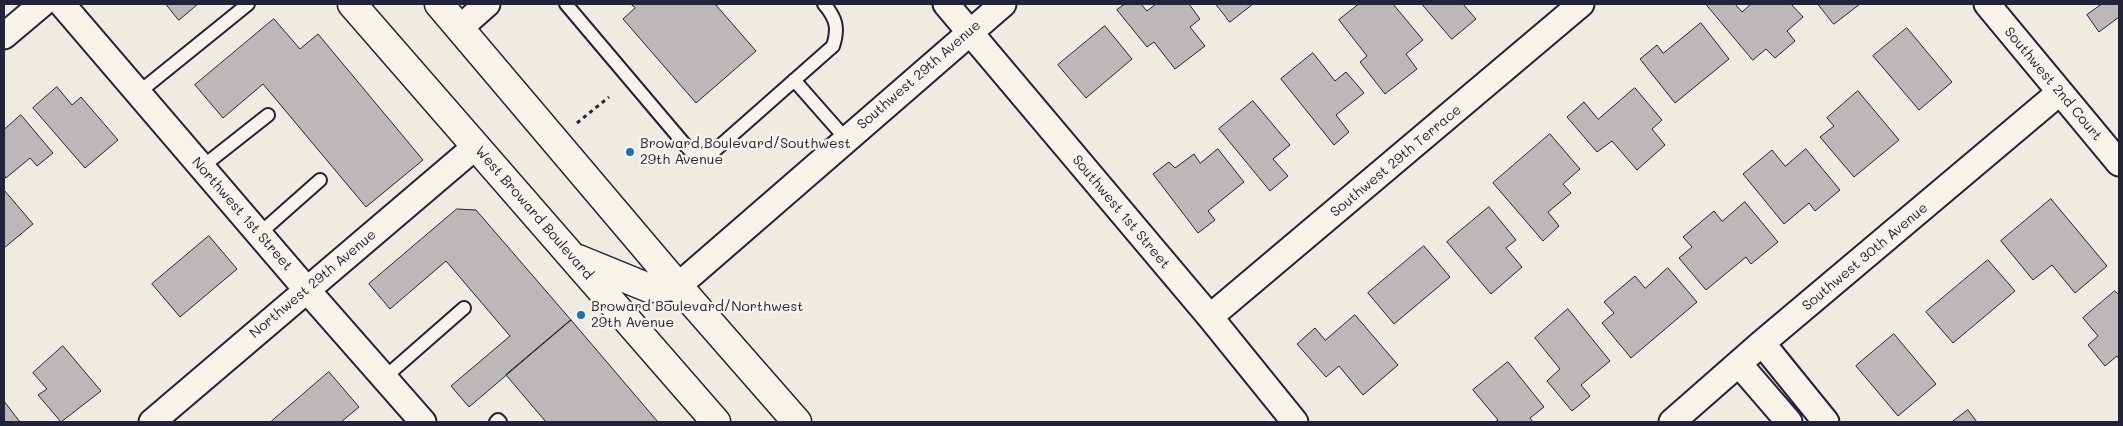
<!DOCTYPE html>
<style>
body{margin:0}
#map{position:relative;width:2123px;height:426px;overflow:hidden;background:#eeebe1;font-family:Mali,sans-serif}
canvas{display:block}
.frame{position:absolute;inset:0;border:5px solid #22223b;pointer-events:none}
</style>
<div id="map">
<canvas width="2123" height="426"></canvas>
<div class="frame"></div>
</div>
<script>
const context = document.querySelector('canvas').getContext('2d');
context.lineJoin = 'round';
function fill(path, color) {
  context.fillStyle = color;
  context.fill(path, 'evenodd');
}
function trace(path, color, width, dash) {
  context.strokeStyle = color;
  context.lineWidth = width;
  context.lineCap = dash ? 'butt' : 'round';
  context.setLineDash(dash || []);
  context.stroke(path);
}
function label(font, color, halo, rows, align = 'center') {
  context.font = font + ' Mali,sans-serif';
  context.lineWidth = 4.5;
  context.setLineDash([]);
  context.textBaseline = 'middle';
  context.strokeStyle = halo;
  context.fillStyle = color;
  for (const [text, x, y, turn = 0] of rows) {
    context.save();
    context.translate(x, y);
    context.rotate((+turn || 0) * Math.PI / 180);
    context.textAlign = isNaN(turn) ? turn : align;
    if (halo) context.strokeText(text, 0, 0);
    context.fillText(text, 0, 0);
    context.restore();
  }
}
const building = new Path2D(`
 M 166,4 L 198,4 L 179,20 Z
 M 631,4 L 715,4 L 756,51 L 696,103 L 623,19 L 635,8 Z
 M 1125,4 L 1141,4 L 1147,11 L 1156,4 L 1189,4 L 1200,19 L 1190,27 L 1205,46 L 1175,69 L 1154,42 L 1147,47 L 1117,10 Z
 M 1216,4 L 1253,4 L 1230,22 Z
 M 1359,4 L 1393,4 L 1423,40 L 1406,54 L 1417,69 L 1385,94 L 1360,62 L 1367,56 L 1339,20 Z
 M 1422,4 L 1463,4 L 1476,19 L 1452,39 Z
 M 1706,4 L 1735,4 L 1742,12 L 1751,4 L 1791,4 L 1803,17 L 1787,31 L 1795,41 L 1775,58 L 1766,49 L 1753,60 Z
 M 1818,4 L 1860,4 L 1834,24 Z
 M 2102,4 L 2119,4 L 2119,17 L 2099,32 L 2087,15 Z
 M 274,19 L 300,49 L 318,34 L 423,160 L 366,207 L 263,84 L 223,118 L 195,85 Z
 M 1701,23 L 1729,59 L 1675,103 L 1640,59 L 1657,45 L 1663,53 Z
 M 1105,26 L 1132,59 L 1086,98 L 1058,65 Z
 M 1907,28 L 1952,82 L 1919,110 L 1873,56 Z
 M 1313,53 L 1335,81 L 1346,72 L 1364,93 L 1336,115 L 1349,132 L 1334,145 L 1281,79 Z
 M 57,87 L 72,105 L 81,97 L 118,140 L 85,168 L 33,108 Z
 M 1635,88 L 1662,120 L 1652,129 L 1665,145 L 1637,170 L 1612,141 L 1597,152 L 1567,117 L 1584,102 L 1598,119 Z
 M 1858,91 L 1899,140 L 1854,177 L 1820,137 L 1834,126 L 1827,118 Z
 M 1253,101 L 1290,145 L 1273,159 L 1288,176 L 1270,191 L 1219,129 Z
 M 21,115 L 53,153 L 37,166 L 30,158 L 6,178 L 4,175 L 4,130 Z
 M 1550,134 L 1580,169 L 1563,184 L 1571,193 L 1548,212 L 1559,226 L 1543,241 L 1493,183 Z
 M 1218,149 L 1244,182 L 1208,211 L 1215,220 L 1198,233 L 1153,174 L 1169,162 L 1175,168 L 1194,154 L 1200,163 Z
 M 1806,149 L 1840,190 L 1815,211 L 1809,203 L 1784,224 L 1743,174 L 1772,150 L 1785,166 Z
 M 4,190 L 33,224 L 4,248 Z
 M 2051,199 L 2107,266 L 2075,293 L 2052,265 L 2033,280 L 2001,241 Z
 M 1745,202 L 1778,242 L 1751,264 L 1746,257 L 1706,290 L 1679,258 L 1692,247 L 1683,237 L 1714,211 L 1722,221 Z
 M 1489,207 L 1516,240 L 1506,248 L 1522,267 L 1491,294 L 1447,242 Z
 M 457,209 L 476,210 L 571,320 L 469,407 L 451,386 L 510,336 L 446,261 L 390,309 L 369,284 Z
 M 209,236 L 237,269 L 180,317 L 152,284 Z
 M 1424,246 L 1450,277 L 1394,324 L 1368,293 Z
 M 1988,260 L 2015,291 L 1953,343 L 1926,312 Z
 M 1668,268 L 1697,302 L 1631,358 L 1602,323 L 1614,313 L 1604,302 L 1635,276 L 1645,288 Z
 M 2115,291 L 2119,295 L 2119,359 L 2117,356 L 2105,366 L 2088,345 L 2098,336 L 2083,318 Z
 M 1568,309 L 1610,361 L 1581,385 L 1590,396 L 1572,411 L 1547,381 L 1560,369 L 1535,338 Z
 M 1355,315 L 1398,365 L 1363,395 L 1339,366 L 1326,377 L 1297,344 L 1315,328 L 1325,340 Z
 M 571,320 L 658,422 L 546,422 L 506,375 Z
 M 1894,334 L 1936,384 L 1898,416 L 1856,366 Z
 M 63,346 L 101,391 L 61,422 L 38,395 L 47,389 L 33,373 Z
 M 1508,362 L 1544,407 L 1530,418 L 1533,422 L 1495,422 L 1498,420 L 1473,390 Z
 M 329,372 L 359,407 L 341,422 L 274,422 L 272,421 Z
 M 4,401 L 20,422 L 4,422 Z
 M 1968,410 L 1977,422 L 1952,422 Z`);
const path = new Path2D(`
 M 577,123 L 609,97`);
const lane = new Path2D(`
 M 566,4 L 692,153 L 703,155 L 713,152 L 833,46 C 839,28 836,18 824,4
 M 794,80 L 846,139
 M 138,93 L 248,4
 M 202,167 L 268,115
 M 259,234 L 320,180
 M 384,378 L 464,308
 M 496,422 L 498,420 L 500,422`);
const street = new Path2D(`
 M 62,4 L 307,290 L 423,422
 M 946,4 L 1210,317 L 1295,422
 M 1987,4 L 2119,163
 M 460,28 L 487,4
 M 4,36 L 42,4
 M 678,286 L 1003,4
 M 1210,317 L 1581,4
 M 1762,343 L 1826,422
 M 1739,364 L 1789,422
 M 152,422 L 475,147
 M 1672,422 L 1762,343 L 2060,92`);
const primary = new Path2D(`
 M 352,4 L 716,422
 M 439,4 L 678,286 L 797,422
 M 578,259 L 649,288 L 678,286`);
const markers = [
 [630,152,5,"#1f6fb2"],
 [581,315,5,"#1f6fb2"]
];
const streetNames = [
 ["Southwest 29th Avenue",919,75,-41],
 ["Southwest 2nd Court",2053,84,50],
 ["Southwest 29th Terrace",1396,161,-40],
 ["Southwest 1st Street",1121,212,50],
 ["West Broward Boulevard",534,213,49],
 ["Northwest 1st Street",242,214,49],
 ["Southwest 30th Avenue",1865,257,-40],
 ["Northwest 29th Avenue",313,284,-40]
];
const poiNames = [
 ["Broward Boulevard/Southwest",640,144],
 ["29th Avenue",640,160],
 ["Broward Boulevard/Northwest",591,307],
 ["29th Avenue",591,323]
];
fill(building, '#bbb8b7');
trace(building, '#22223b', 1);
trace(lane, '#22223b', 16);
trace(street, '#22223b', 29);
trace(primary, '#22223b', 31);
trace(path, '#22223b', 3, [4, 4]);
trace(lane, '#f7f3e8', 12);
trace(street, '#f7f3e8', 25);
trace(primary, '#f7f3e8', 28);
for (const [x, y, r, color] of markers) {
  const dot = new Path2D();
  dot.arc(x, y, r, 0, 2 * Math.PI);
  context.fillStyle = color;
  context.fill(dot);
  trace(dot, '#f7f3e8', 2);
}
label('14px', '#22223b', '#f7f3e8', streetNames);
label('14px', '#22223b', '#f7f3e8', poiNames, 'left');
</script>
